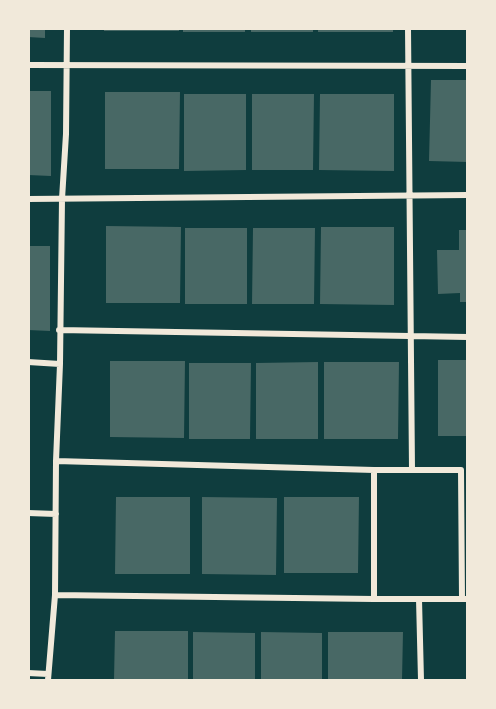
<!DOCTYPE html>
<style>
body{margin:0}
#map{position:relative;width:496px;height:709px;overflow:hidden;background:#0f3d3e;font-family:Figtree,sans-serif}
canvas{display:block}
.frame{position:absolute;inset:0;border:30px solid #f1e9da;pointer-events:none}
</style>
<div id="map">
<canvas width="496" height="709"></canvas>
<div class="frame"></div>
</div>
<script>
const context = document.querySelector('canvas').getContext('2d');
context.lineJoin = 'round';
function fill(path, color) {
  context.fillStyle = color;
  context.fill(path, 'evenodd');
}
function trace(path, color, width, dash) {
  context.strokeStyle = color;
  context.lineWidth = width;
  context.lineCap = dash ? 'butt' : 'round';
  context.setLineDash(dash || []);
  context.stroke(path);
}
const building = new Path2D(`
 M 28,28 L 45,28 L 45,38 L 28,37 Z
 M 104,28 L 179,28 L 179,31 L 104,31 Z
 M 183,28 L 245,28 L 245,32 L 183,32 Z
 M 251,28 L 313,28 L 313,32 L 251,32 Z
 M 318,28 L 393,28 L 393,32 L 318,32 Z
 M 431,80 L 468,80 L 468,162 L 429,161 Z
 M 28,91 L 51,91 L 51,176 L 28,175 Z
 M 105,92 L 180,92 L 179,169 L 105,169 Z
 M 184,94 L 246,94 L 246,170 L 184,171 Z
 M 252,94 L 314,94 L 313,170 L 252,170 Z
 M 320,94 L 394,94 L 394,171 L 319,170 Z
 M 106,226 L 181,227 L 180,303 L 106,303 Z
 M 321,227 L 394,227 L 394,305 L 320,304 Z
 M 185,228 L 247,228 L 247,304 L 185,304 Z
 M 253,228 L 315,228 L 314,304 L 252,304 Z
 M 459,230 L 468,230 L 468,302 L 460,302 L 460,293 L 438,294 L 437,250 L 459,250 Z
 M 28,246 L 50,246 L 50,331 L 28,330 Z
 M 438,360 L 468,360 L 468,436 L 438,436 Z
 M 110,361 L 185,361 L 184,438 L 110,437 Z
 M 318,362 L 318,439 L 256,439 L 256,363 Z
 M 324,362 L 399,362 L 398,439 L 324,439 Z
 M 189,363 L 251,363 L 250,439 L 189,439 Z
 M 116,497 L 190,497 L 190,574 L 115,574 Z
 M 202,497 L 277,498 L 276,575 L 202,574 Z
 M 284,497 L 359,497 L 358,573 L 284,573 Z
 M 115,631 L 188,631 L 188,680 L 114,680 Z
 M 193,632 L 255,633 L 255,680 L 193,680 Z
 M 261,632 L 322,633 L 322,680 L 261,680 Z
 M 328,632 L 403,632 L 402,680 L 328,680 Z`);
const minor = new Path2D(`
 M 408,28 L 412,470
 M 28,65 L 468,66
 M 28,199 L 468,195
 M 59,330 L 468,337
 M 28,362 L 60,364
 M 56,461 L 374,470
 M 28,513 L 56,514
 M 55,595 L 374,599
 M 419,599 L 421,680
 M 462,599 L 461,470 L 374,470 L 374,599 L 468,599
 M 28,673 L 48,674
 M 48,680 L 55,595 L 56,461 L 60,364 L 62,199 L 66,134 L 67,28`);
fill(building, '#486865');
trace(minor, '#f1e9da', 6);
</script>
